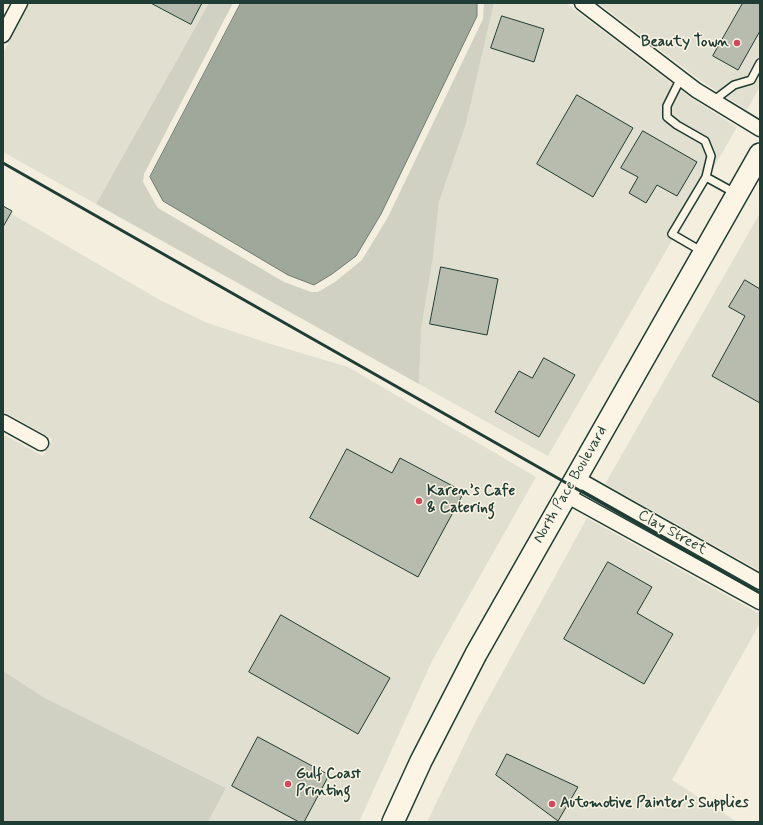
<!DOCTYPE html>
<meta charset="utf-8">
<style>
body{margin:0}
#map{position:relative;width:763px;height:825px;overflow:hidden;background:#f3eede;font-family:Mynerve,sans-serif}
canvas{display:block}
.frame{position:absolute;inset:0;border:4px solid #1f3d34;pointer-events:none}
</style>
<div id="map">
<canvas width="763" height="825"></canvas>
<div class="frame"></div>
</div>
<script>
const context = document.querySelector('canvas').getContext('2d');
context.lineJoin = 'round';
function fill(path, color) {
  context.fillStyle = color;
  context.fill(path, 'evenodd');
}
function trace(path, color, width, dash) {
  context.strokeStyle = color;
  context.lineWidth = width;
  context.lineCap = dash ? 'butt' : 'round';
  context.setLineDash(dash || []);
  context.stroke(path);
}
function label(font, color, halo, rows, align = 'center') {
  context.font = font + ' Mynerve,sans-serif';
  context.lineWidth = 3;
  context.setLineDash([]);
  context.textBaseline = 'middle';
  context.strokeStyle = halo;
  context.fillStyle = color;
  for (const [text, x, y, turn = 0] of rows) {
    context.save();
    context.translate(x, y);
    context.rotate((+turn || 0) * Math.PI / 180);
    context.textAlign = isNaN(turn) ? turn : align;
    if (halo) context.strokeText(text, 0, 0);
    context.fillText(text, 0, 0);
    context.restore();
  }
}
const built = new Path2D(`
 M 30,3 L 209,3 L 96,204 L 3,152 L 3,53 Z
 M 494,3 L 566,3 L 691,98 L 737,127 L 548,456 L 419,384 L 421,330 L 433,257 L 439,202 L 466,124 Z
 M 598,3 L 760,3 L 760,86 L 747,110 L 701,81 Z
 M 3,209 L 160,300 L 205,322 L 271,344 L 348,367 L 536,477 L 432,661 L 359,822 L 208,822 L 226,788 L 45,698 L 3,671 L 3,434 L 43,456 L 52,439 L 3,411 Z
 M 760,213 L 760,571 L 605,484 Z
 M 587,518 L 760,614 L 760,623 L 672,780 L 737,822 L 427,822 L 476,721 Z`);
const green = new Path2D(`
 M 209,3 L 233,3 L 144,174 L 143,182 L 156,205 L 158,208 L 284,282 L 311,292 L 318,292 L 335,282 L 362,260 L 388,217 L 483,19 L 484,3 L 494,3 L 466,124 L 439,202 L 433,257 L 421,330 L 419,384 L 96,204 Z
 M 3,671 L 45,698 L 226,788 L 208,822 L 3,822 Z`);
const water = new Path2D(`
 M 241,3 L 477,3 L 477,16 L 381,214 L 356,256 L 332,274 L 314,285 L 288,275 L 163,201 L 150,177 Z`);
const building = new Path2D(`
 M 151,3 L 202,3 L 191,24 Z
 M 743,3 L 760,3 L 760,31 L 738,70 L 713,56 Z
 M 502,16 L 544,29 L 534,62 L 491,48 Z
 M 577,95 L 633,128 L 593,197 L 537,164 Z
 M 643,131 L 697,162 L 677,196 L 657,185 L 646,203 L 629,193 L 638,177 L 621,168 Z
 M 3,206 L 12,211 L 3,227 Z
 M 441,267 L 498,279 L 487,335 L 430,324 Z
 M 745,280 L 760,289 L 760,403 L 712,376 L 745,316 L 729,307 Z
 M 544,358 L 575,375 L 539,437 L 495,412 L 519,371 L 532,378 Z
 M 347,449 L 392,473 L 400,458 L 464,492 L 418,577 L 310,518 Z
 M 608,562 L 652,587 L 637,613 L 673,634 L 644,684 L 564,639 Z
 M 281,615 L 390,678 L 358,734 L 249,672 Z
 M 258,737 L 329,775 L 304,822 L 299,822 L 232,786 Z
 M 507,754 L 578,787 L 558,821 L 496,775 Z`);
const lane = new Path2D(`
 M 681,78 L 667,106 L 667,117 L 677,125 L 705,141 L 711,156 L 706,177
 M 713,101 L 734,85 L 751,80 L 760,63
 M 703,252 L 672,234 L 706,177 L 735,193`);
const street = new Path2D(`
 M 582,3 L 696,90 L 760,129
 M 3,35 L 20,3
 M 3,422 L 41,443
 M 576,478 L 760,582
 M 566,495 L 760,602`);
const secondary = new Path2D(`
 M 393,822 L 421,761 L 476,654 L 760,154`);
const rail = new Path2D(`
 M 3,163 L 760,593`);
const markers = [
 [737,43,4,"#d1495b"],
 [419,501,4,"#d1495b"],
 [288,784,4,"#d1495b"],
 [552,804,4,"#d1495b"]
];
const poiNames = [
 ["Beauty Town",729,43,"right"],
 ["Karen’s Cafe",427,492],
 ["& Catering",427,509],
 ["Gulf Coast",296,775],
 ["Printing",296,792],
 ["Automotive Painter's Supplies",560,804]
];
const streetNames = [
 ["North Pace Boulevard",571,485,-60],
 ["Clay Street",672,533,29]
];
fill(built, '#e1dfd0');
fill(green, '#d0d1c2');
fill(water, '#a0a89b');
trace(water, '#6c7d72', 1);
fill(building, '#b8bcae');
trace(building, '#1f3d34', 1);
trace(lane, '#1f3d34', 10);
trace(street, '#1f3d34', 17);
trace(secondary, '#1f3d34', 24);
trace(lane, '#fcf5e5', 7);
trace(street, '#fcf5e5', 14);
trace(secondary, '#fcf5e5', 21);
trace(rail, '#1f3d34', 3);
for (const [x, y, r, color] of markers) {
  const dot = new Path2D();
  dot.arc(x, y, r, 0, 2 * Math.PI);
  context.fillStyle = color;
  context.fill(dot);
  trace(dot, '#fcf5e5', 1.5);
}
label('bold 15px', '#1f3d34', '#fcf5e5', poiNames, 'left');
label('15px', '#1f3d34', '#fcf5e5', streetNames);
</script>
